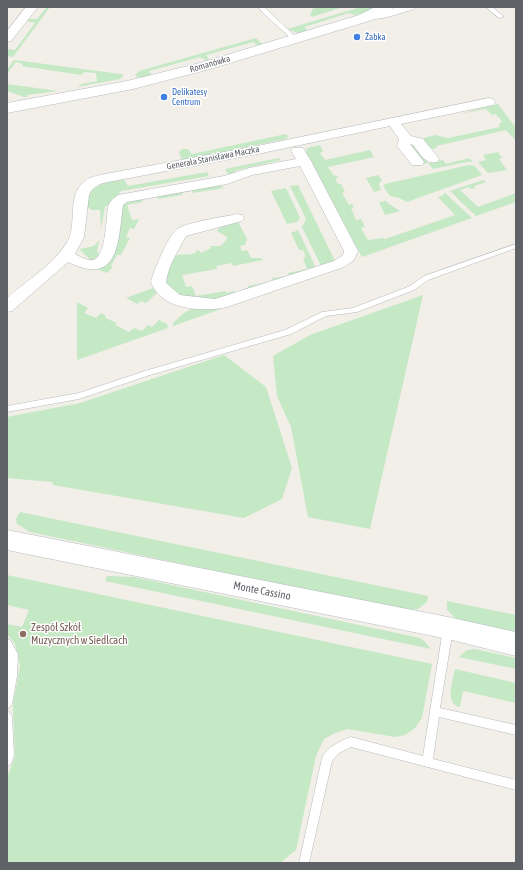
<!DOCTYPE html>
<meta charset="utf-8">
<style>
body{margin:0}
#map{position:relative;width:523px;height:870px;overflow:hidden;background:#f1efe8;font-family:"Asap Condensed",sans-serif}
canvas{display:block}
.frame{position:absolute;inset:0;border:8px solid #5f6368;pointer-events:none}
</style>
<div id="map">
<canvas width="523" height="870"></canvas>
<div class="frame"></div>
</div>
<script>
const context = document.querySelector('canvas').getContext('2d');
context.lineJoin = 'round';
function fill(path, color) {
  context.fillStyle = color;
  context.fill(path, 'evenodd');
}
function trace(path, color, width, dash) {
  context.strokeStyle = color;
  context.lineWidth = width;
  context.lineCap = dash ? 'butt' : 'round';
  context.setLineDash(dash || []);
  context.stroke(path);
}
function label(font, color, halo, rows, align = 'center') {
  context.font = font + ' "Asap Condensed",sans-serif';
  context.lineWidth = 3;
  context.setLineDash([]);
  context.textBaseline = 'middle';
  context.strokeStyle = halo;
  context.fillStyle = color;
  for (const [text, x, y, turn = 0] of rows) {
    context.save();
    context.translate(x, y);
    context.rotate((+turn || 0) * Math.PI / 180);
    context.textAlign = isNaN(turn) ? turn : align;
    if (halo) context.strokeText(text, 0, 0);
    context.fillText(text, 0, 0);
    context.restore();
  }
}
const green = new Path2D(`
 M 47,7 L 50,7 L 13,57 L 7,56 L 7,49 L 15,50 L 35,23 L 26,21 L 28,19 L 37,19 Z
 M 314,7 L 343,7 L 312,17 L 310,15 Z
 M 361,7 L 377,7 C 368,11 358,18 349,13 L 304,27 L 308,31 L 298,33 L 287,29 Z
 M 256,38 L 263,45 L 257,45 L 253,42 L 206,55 L 209,59 L 207,61 L 200,57 L 149,71 L 152,76 L 141,78 L 137,77 L 135,75 L 139,71 Z
 M 14,60 L 121,74 L 124,75 L 120,79 L 77,87 L 82,84 L 97,81 L 96,73 L 84,72 L 81,75 L 22,66 L 23,64 L 16,62 L 7,74 L 7,70 Z
 M 7,84 L 58,91 L 27,95 L 27,97 L 24,97 L 7,91 Z
 M 498,104 L 516,128 L 516,141 L 506,130 L 436,146 L 437,148 L 432,149 L 424,140 L 424,138 L 435,135 L 448,138 L 500,127 L 499,125 L 502,121 L 496,114 L 492,115 L 486,109 L 459,114 Z
 M 286,134 L 288,137 L 286,139 L 184,160 L 181,158 L 179,152 L 182,149 L 188,149 L 192,154 Z
 M 413,143 L 428,163 L 443,160 L 446,164 L 469,158 L 473,162 L 466,162 L 433,169 L 428,163 L 424,164 L 409,144 Z
 M 320,145 L 323,151 L 320,153 L 325,160 L 370,150 L 374,157 L 328,167 L 334,176 L 336,175 L 338,178 L 335,179 L 338,184 L 341,184 L 345,192 L 342,193 L 349,205 L 352,204 L 354,207 L 351,208 L 356,220 L 361,219 L 365,227 L 361,228 L 368,240 L 383,238 L 385,239 L 455,215 L 438,197 L 444,195 L 443,194 L 445,193 L 472,218 L 362,257 L 306,154 L 307,148 Z
 M 498,152 L 502,158 L 499,159 L 507,170 L 488,173 L 478,162 L 486,160 L 483,155 Z
 M 279,158 L 281,160 L 237,170 L 229,176 L 225,169 Z
 M 469,165 L 475,166 L 482,175 L 407,202 L 399,198 L 390,196 L 383,186 L 385,184 Z
 M 207,172 L 209,176 L 121,191 L 111,203 L 105,207 L 101,228 L 100,210 L 92,210 L 87,207 L 88,194 C 97,184 111,180 124,180 L 128,186 Z
 M 378,175 L 382,180 L 379,184 L 381,190 L 374,192 L 366,178 Z
 M 483,180 L 486,182 L 474,186 L 475,188 L 471,189 L 469,187 L 460,190 L 478,207 L 516,193 L 516,202 L 476,216 L 451,192 L 450,191 Z
 M 220,185 L 224,188 L 193,193 L 192,191 L 182,193 L 182,195 L 158,199 L 157,197 L 142,199 L 143,202 L 127,205 L 132,220 L 139,219 L 134,229 L 130,228 L 126,237 L 130,238 L 121,255 L 117,255 L 111,266 L 113,267 L 107,273 L 97,269 L 124,201 Z
 M 298,185 L 336,263 L 321,266 L 302,227 L 306,219 L 290,186 Z
 M 286,188 L 300,218 L 297,222 L 287,224 L 271,191 Z
 M 386,201 L 389,204 L 400,211 L 385,215 L 379,202 Z
 M 238,222 L 247,239 L 245,245 L 240,246 L 242,251 L 247,250 L 251,258 L 261,258 L 263,260 L 233,266 L 232,263 L 216,266 L 217,269 L 182,275 L 186,287 L 192,286 L 196,296 L 225,291 L 226,293 L 234,291 L 236,295 L 225,300 L 189,299 L 177,294 L 163,281 L 175,256 C 184,252 191,258 198,250 L 201,253 L 211,248 L 210,246 L 221,246 L 227,239 L 226,236 L 217,231 L 221,226 Z
 M 298,230 L 316,268 L 245,292 L 244,289 L 248,288 L 248,286 L 273,281 L 272,278 L 289,276 L 288,273 L 307,269 L 303,258 L 306,257 L 303,250 L 299,250 L 291,233 Z
 M 98,241 L 99,241 L 97,251 L 101,256 L 99,259 L 92,261 L 83,253 L 80,249 L 94,246 Z
 M 153,288 L 157,293 L 146,303 L 141,301 L 137,304 L 126,298 Z
 M 423,295 L 370,529 L 308,517 L 291,427 L 277,396 L 273,356 L 310,335 Z
 M 77,302 L 88,308 L 84,313 L 96,318 L 101,313 L 106,316 L 105,318 L 117,323 L 115,325 L 129,332 L 134,328 L 142,331 L 148,325 L 152,327 L 159,320 L 167,324 L 168,328 L 77,360 Z
 M 195,307 L 221,309 L 173,326 L 173,323 L 184,313 Z
 M 224,355 L 266,387 L 292,468 L 282,499 L 244,518 L 53,485 L 52,482 L 7,478 L 7,417 L 80,403 Z
 M 20,512 L 428,596 L 427,602 L 418,609 L 407,611 L 30,532 L 17,524 L 16,519 Z
 M 7,575 L 432,664 L 422,718 L 415,728 L 405,735 L 395,737 L 348,729 L 335,733 L 324,739 L 316,756 L 296,850 L 280,863 L 7,863 L 7,778 L 15,756 L 13,704 L 20,666 L 15,644 L 7,634 L 7,624 L 22,627 L 29,610 L 7,605 Z
 M 107,576 L 134,577 L 420,638 L 424,641 L 431,649 L 105,581 Z
 M 447,601 L 516,615 L 516,633 L 458,621 L 447,610 Z
 M 475,649 L 516,658 L 516,669 L 459,657 L 467,650 Z
 M 455,669 L 516,683 L 516,703 L 463,691 L 460,707 C 444,704 453,680 455,669 Z`);
const lane = new Path2D(`
 M 258,7 L 264,7 L 297,38 L 297,40 L 293,40 L 264,14 Z
 M 486,7 L 492,7 L 504,17 L 499,18 Z
 M 516,244 L 516,248 L 428,280 L 414,290 L 357,312 L 326,316 L 291,334 L 150,375 L 79,399 L 7,412 L 7,406 L 79,393 L 145,371 L 285,330 L 322,312 L 353,308 L 410,286 L 424,276 Z
 M 448,625 L 451,626 L 453,629 L 440,708 L 516,725 L 516,735 L 439,717 L 433,759 L 516,780 L 516,790 L 351,747 L 339,753 L 332,761 L 309,863 L 299,863 L 322,758 C 327,747 340,741 351,737 L 423,756 L 443,629 L 445,626 Z
 M 7,639 L 10,640 L 18,654 L 17,676 L 12,704 L 10,707 L 7,709 L 8,654 L 7,652 Z
 M 7,711 L 10,713 L 12,716 L 14,755 L 11,764 L 7,766 Z`);
const street = new Path2D(`
 M 26,7 L 38,7 L 11,41 L 7,42 L 7,31 Z
 M 399,7 L 416,7 L 414,9 L 388,17 L 364,21 L 358,18 L 360,16 Z
 M 489,98 L 493,99 L 495,102 L 493,105 L 401,124 L 411,136 L 423,139 L 437,156 L 439,159 L 437,162 C 425,165 420,153 413,145 L 410,144 L 424,162 L 422,165 L 412,165 L 397,146 L 399,139 L 390,126 L 262,153 L 108,182 C 99,184 93,186 89,195 L 84,237 L 75,254 C 79,256 84,259 89,260 C 108,264 105,214 109,204 C 111,200 115,197 118,195 L 224,176 L 249,168 L 296,159 L 291,151 L 293,148 L 303,148 L 311,161 L 358,251 L 354,260 L 344,267 L 227,307 C 211,311 187,310 171,303 C 162,299 155,291 151,283 C 152,273 169,235 176,230 C 186,222 224,217 237,214 L 242,215 L 244,218 L 242,221 L 186,236 C 178,251 168,266 166,283 L 180,295 L 215,299 L 334,261 L 343,255 L 344,251 L 300,166 L 252,175 L 227,184 L 127,202 L 123,205 C 118,243 119,287 68,262 L 12,311 L 7,312 L 7,298 C 26,281 52,266 66,244 C 79,226 65,196 85,181 C 90,177 99,175 105,174 L 262,145 Z`);
const secondary = new Path2D(`
 M 375,7 L 393,7 L 391,10 L 369,21 L 210,69 L 133,89 L 7,113 L 7,103 L 127,81 L 200,63 L 359,15 Z
 M 7,530 L 448,617 L 516,632 L 516,656 L 448,639 L 7,550 Z`);
const markers = [
 [357,37,4,"#3f7fe0"],
 [164,97,4,"#3f7fe0"],
 [23,634,4,"#8d6e63"]
];
const farShopnames = [
 ["Żabka",365,37],
 ["Delikatesy",172,92],
 ["Centrum",172,102]
];
const farStreetnames = [
 ["Romanówka",210,64,-16],
 ["Generała Stanisława Maczka",213,158,-11]
];
const streetNames = [
 ["Monte Cassino",262,591,11]
];
const educationNames = [
 ["Zespół Szkół",31,628],
 ["Muzycznych w Siedlcach",31,641]
];
fill(green, '#c5e8c5');
trace(lane, '#b5b8bc', 1);
trace(street, '#b5b8bc', 1);
trace(secondary, '#b6babf', 1);
fill(lane, '#fff');
fill(street, '#fff');
fill(secondary, '#fff');
for (const [x, y, r, color] of markers) {
  const dot = new Path2D();
  dot.arc(x, y, r, 0, 2 * Math.PI);
  context.fillStyle = color;
  context.fill(dot);
  trace(dot, '#fff', 1.5);
}
label('9px', '#366cbe', '#fff', farShopnames, 'left');
label('9px', '#5f6368', '#fff', farStreetnames);
label('11px', '#5f6368', '#fff', streetNames);
label('11px', '#785e54', '#fff', educationNames, 'left');
</script>
